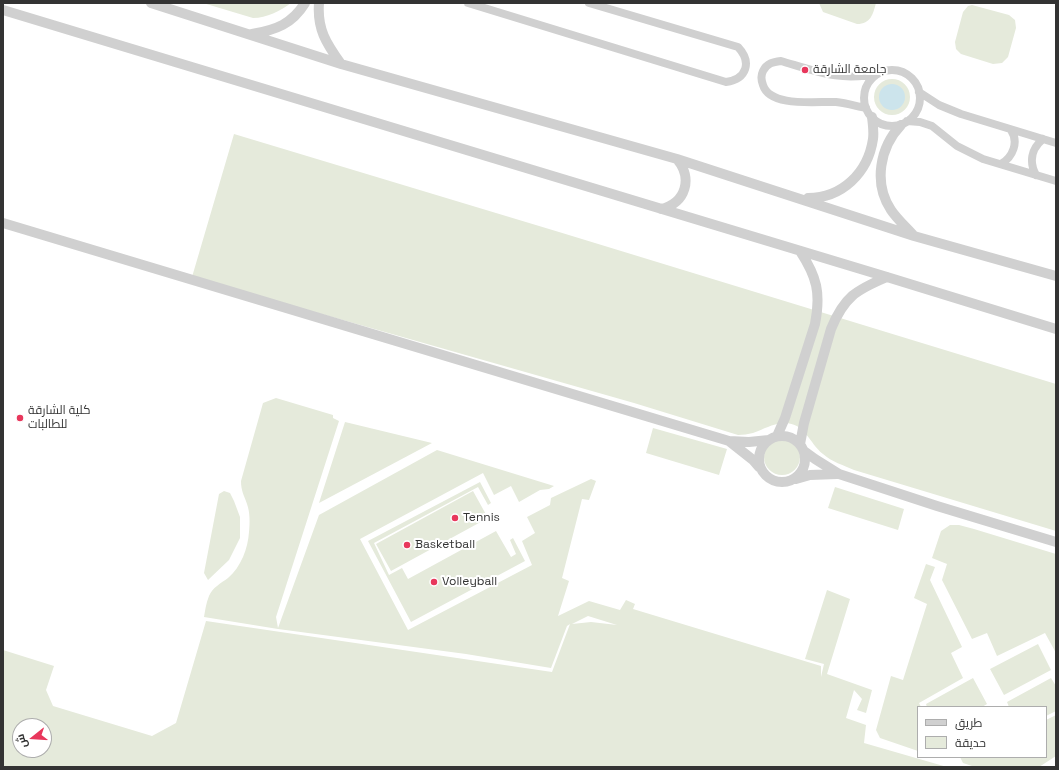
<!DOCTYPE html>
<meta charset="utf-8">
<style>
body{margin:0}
#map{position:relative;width:1059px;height:770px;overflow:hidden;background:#fff;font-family:"Space Grotesk",Cairo,sans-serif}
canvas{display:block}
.frame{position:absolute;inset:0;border:4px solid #333;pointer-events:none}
.legend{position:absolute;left:917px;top:706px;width:130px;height:52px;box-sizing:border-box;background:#fff;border:1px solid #adadad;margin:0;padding:5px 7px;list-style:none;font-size:12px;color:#333}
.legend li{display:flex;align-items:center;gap:8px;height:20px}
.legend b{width:20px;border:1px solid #adadad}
.north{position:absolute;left:12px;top:718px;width:40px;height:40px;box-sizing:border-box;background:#fff;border:1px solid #adadad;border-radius:50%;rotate:253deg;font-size:11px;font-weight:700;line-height:16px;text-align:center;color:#333}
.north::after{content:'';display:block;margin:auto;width:14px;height:18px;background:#e8375c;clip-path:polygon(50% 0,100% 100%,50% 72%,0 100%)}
</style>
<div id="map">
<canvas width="1059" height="770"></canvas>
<div class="frame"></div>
<ul class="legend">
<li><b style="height:5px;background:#d0d0d0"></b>طريق</li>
<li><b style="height:11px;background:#e5eadb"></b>حديقة</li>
</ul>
<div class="north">ش</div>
</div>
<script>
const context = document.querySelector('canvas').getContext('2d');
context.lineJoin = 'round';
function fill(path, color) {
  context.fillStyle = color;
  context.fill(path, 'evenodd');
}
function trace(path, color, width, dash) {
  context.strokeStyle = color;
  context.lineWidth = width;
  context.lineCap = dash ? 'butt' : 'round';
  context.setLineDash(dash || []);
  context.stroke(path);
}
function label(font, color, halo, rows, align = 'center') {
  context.font = font + ' "Space Grotesk",Cairo,sans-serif';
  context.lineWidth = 4;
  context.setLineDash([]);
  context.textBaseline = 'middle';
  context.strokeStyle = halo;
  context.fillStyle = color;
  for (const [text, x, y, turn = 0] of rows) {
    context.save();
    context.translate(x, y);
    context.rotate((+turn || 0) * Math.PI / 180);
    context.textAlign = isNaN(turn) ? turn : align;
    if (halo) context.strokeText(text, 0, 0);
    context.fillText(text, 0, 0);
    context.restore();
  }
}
const green = new Path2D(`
 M 203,3 L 291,3 C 280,11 267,18 253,18 Z
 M 819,3 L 876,3 C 873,14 871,24 857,24 L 823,12 Z
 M 972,5 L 1009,15 L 1015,20 L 1016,28 L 1008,57 L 1002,63 L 993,64 L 961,54 L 956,49 L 955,42 L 963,12 L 968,6 Z
 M874 97a18 18 0 1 1 36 0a18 18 0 1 1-36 0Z
 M 234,134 L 559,232 L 1056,384 L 1056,531 L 854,470 C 843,465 832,462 823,454 C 809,443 805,422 783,423 C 772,424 764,429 753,433 C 748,434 743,435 738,435 L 634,403 L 192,277 Z
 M 276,398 L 333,415 L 333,418 L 339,421 L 276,617 L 278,628 L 319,515 L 437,450 L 554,486 L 549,489 L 540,490 L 519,502 L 511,486 L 494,495 L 483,473 L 360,539 L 408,630 L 532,565 L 522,541 L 535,533 L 527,517 L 550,505 L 551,498 L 591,479 L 596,481 L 589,500 L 582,499 L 562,578 L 569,581 L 558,616 L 589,601 L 620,610 L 626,600 L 635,604 L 633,609 L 821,666 L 821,677 L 824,664 L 805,659 L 827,590 L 850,599 L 827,674 L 872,690 L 866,713 L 857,710 L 862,699 L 854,690 L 846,718 L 866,725 L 864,743 L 947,767 L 3,767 L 3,650 L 54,666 L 46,690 L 53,706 L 152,736 L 176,723 L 206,621 L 552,672 L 570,624 L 567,626 L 551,668 L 466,654 L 278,629 L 204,617 C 205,611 206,603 209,596 C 212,588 221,583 228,578 C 241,567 248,548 249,532 C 250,523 250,512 247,504 C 244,495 241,491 241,481 L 263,403 ZM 588,616 L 617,625 L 591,622 L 572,624 ZM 20,726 L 44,726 L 44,750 L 20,750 Z
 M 345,422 L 432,443 L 319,503 Z
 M 653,428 L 727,449 L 719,475 L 646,453 Z
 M764 457a18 18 0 1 1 36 0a18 18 0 1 1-36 0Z
 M 480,482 L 491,503 L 488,505 L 478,487 L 374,543 L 389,575 L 402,568 L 408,579 L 496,531 L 511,557 L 503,562 L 516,554 L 510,540 L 513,538 L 525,561 L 411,622 L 368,541 Z
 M 835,487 L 904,509 L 898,530 L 828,508 Z
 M 224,491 L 230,493 L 234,501 L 240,517 L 240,538 L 229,560 L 208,580 L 204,573 L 219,494 Z
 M 473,491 L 488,518 L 391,571 L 376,544 Z
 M 950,525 L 959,525 L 974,529 L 1056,554 L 1056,653 L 1045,633 L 997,656 L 987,633 L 972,639 L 942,580 L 947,564 L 932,558 L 941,531 Z
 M 926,564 L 935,567 L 930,580 L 962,647 L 951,653 L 963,678 L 919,703 L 921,707 L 918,707 L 918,751 L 880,738 L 876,730 L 891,676 L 903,680 L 927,604 L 914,598 Z
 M 1038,644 L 1051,670 L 1004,695 L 990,669 Z
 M 973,678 L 987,704 L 982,707 L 927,707 L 926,704 Z
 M 1051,678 L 1056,686 L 1056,711 L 1046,716 L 1046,707 L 1009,707 L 1007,702 Z
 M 1056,715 L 1056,756 L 1039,767 L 975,767 L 963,763 L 960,757 L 1046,757 L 1046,720 Z`);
const water = new Path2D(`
 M879 97a13 13 0 1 1 26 0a13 13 0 1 1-26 0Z`);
const minor = new Path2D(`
 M 468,3 L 726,82 C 747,79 752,62 738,47 L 589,3
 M864 98a28 28 0 1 1 56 0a28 28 0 1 1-56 0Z
 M 919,92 L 939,105 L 961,114 L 1056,143
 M 866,108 C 856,106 846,103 836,102 C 818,101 770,108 763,85 C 761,80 761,75 763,71 C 767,63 773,62 781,61 C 818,72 841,82 880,73
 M 907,121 L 920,122 L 932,126 L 957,146 L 983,159 L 1056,181
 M 1001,164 C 1013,157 1019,142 1011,130
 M 1036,175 C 1029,162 1031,149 1043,139`);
const tertiary = new Path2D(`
 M 151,3 L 341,64 L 677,159 L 914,236 L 1056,276
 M 319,3 C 317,29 326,43 341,64
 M 3,10 L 887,277 L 1056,329
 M 252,34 C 276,30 292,24 305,3
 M 901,125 C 880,147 873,183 891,210 C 897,219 906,227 914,236
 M 808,198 C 842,198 868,173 873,139 C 874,132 873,125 872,117
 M 661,209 C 686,203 693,178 677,159
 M 3,223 L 729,441 L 749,442 L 769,440
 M759 459a23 23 0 1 1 46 0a23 23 0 1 1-46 0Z
 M 777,436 L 785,418 L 815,324 C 821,293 817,277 800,251
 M 729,441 L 753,460 L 759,467
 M 800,444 L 804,423 L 831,329 C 844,297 856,290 887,277
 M 804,451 L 815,459 L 839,474 L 937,506 L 1056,542
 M 796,479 L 810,475 L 837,474`);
const markers = [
 [805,70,4,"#e8375c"],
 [20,418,4,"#e8375c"],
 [455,518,4,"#e8375c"],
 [407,545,4,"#e8375c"],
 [434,582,4,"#e8375c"]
];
const poiNames = [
 ["جامعة الشارقة",813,70],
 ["كلية الشارقة",28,411],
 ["للطالبات",28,425],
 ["Tennis",463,518],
 ["Basketball",415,545],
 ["Volleyball",442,582]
];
fill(green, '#e5eadb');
fill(water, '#cce4ec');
trace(minor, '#d0d0d0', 8);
trace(tertiary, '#d0d0d0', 10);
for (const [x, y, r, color] of markers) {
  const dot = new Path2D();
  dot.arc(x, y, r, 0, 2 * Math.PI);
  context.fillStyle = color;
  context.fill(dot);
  trace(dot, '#fff', 1.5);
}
label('12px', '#333', '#fff', poiNames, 'left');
</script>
